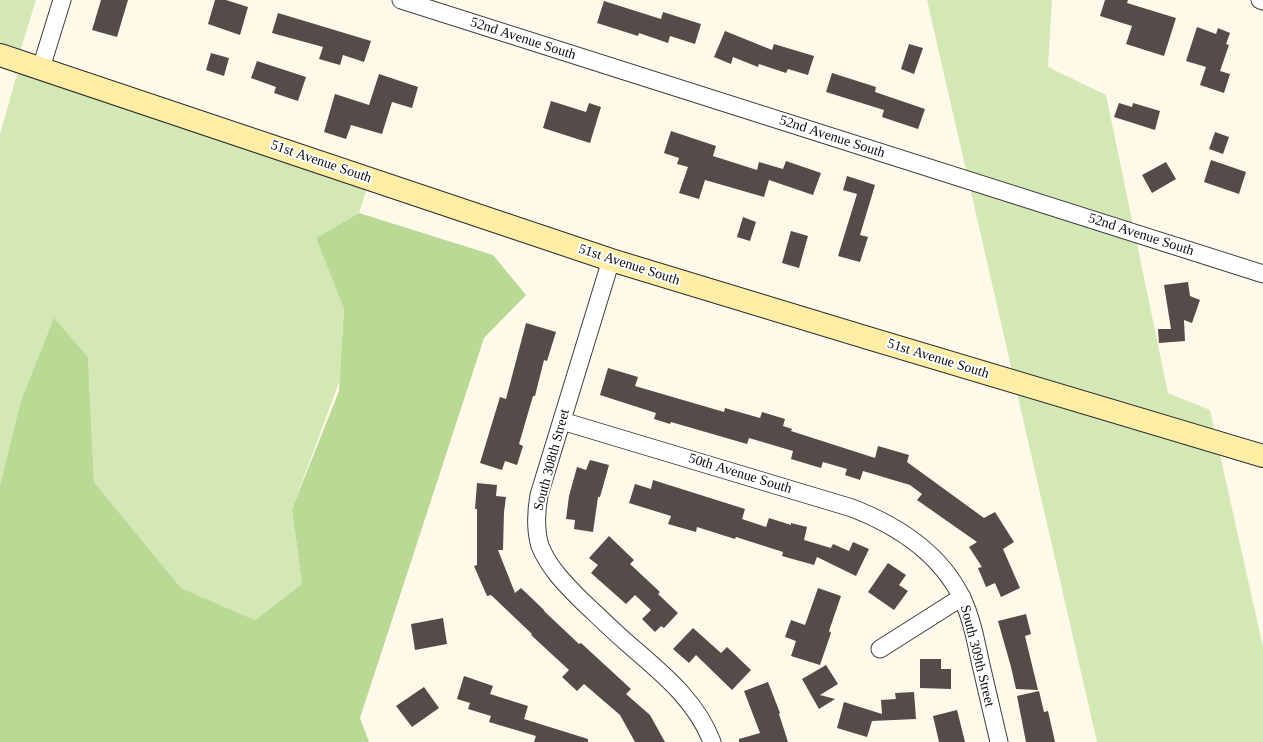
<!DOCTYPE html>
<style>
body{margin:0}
canvas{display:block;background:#fff9ea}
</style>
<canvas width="1263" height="742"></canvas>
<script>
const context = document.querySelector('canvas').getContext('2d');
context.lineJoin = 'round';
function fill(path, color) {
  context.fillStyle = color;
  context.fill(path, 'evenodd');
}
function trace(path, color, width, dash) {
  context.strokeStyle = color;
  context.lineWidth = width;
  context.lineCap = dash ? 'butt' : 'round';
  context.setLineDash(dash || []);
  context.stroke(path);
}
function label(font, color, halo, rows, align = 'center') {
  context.font = font + ' Georgia,serif';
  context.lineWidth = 4;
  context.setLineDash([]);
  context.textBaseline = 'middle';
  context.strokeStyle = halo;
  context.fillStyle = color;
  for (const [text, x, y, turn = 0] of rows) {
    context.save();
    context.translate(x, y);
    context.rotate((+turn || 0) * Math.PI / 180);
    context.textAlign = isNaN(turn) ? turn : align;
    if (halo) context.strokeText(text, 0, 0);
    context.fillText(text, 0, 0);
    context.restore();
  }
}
const green = new Path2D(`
 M 0,0 L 36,0 L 20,52 L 0,43 Z
 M 927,0 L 1052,0 L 1048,67 L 1106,95 L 1168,393 L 1210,410 L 1263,647 L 1263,742 L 1097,742 Z
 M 23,63 L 370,179 L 359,213 L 316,238 L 344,309 L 340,380 L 292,509 L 302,584 L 255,620 L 181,588 L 94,482 L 88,357 L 54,319 L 22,401 L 0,486 L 0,134 L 15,81 Z`);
const forest = new Path2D(`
 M 359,213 L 493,255 L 526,295 L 484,338 L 360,718 L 369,742 L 0,742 L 0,486 L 21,401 L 54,318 L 88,357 L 94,482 L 181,588 L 255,620 L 302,584 L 292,509 L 339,391 L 344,309 L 316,238 Z`);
const building = new Path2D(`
 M 101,0 L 128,0 L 117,37 L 92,30 Z
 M 215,0 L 226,0 L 248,7 L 240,35 L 208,24 Z
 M 1105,0 L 1128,0 L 1127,3 L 1176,18 L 1164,56 L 1126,44 L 1132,26 L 1100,16 Z
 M 604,1 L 661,19 L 663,12 L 701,24 L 695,44 L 670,36 L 668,43 L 639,33 L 638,36 L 597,23 Z
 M 278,13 L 371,41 L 364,62 L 343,55 L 340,65 L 319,59 L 323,47 L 272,33 Z
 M 1197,27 L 1216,34 L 1218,28 L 1230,33 L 1226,44 L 1229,45 L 1220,71 L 1230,74 L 1224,93 L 1200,85 L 1206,67 L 1186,61 Z
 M 725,31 L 772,50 L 774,44 L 814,56 L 808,75 L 788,69 L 786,73 L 759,64 L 758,67 L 733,57 L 731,64 L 714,57 Z
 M 909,44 L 923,48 L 914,74 L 901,69 Z
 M 211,53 L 229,58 L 224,76 L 206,70 Z
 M 257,61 L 306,77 L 298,101 L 274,93 L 276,87 L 251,78 Z
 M 832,73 L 876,87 L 875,92 L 925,109 L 918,129 L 882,117 L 884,110 L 826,92 Z
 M 379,74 L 418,87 L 412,108 L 392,102 L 382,134 L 351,125 L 346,139 L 324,132 L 335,94 L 369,105 Z
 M 551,101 L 586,112 L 589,103 L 601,107 L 590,143 L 543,128 Z
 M 1119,103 L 1132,107 L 1133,103 L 1160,111 L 1155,130 L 1114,117 Z
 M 671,131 L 716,146 L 713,156 L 757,170 L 759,162 L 783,169 L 786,161 L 821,173 L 813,195 L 769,180 L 764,197 L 705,180 L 699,199 L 679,193 L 688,167 L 677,164 L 679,158 L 664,153 Z
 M 1215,132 L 1229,137 L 1223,154 L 1209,149 Z
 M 1211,160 L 1246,172 L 1239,194 L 1204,182 Z
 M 1166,162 L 1176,179 L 1152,193 L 1142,175 Z
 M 847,176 L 875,185 L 860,235 L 868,237 L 860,262 L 838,256 L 857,194 L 843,190 Z
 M 743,217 L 756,222 L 750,241 L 737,237 Z
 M 791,231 L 808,236 L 799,268 L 782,263 Z
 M 1188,282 L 1190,296 L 1200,300 L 1192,323 L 1184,320 L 1185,341 L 1159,343 L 1158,329 L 1171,329 L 1164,285 Z
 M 526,323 L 556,332 L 547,361 L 544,360 L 535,396 L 533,396 L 519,444 L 523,446 L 517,465 L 505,461 L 502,470 L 480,463 L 500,397 L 506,399 Z
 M 608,368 L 638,377 L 635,386 L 724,412 L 725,408 L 760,418 L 762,412 L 785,419 L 783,426 L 792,429 L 791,431 L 875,458 L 878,446 L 909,455 L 907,462 L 984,518 L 995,512 L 1014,542 L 1003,549 L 1020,588 L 1001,597 L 995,583 L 986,587 L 978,568 L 982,567 L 969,547 L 977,542 L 917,500 L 922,494 L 910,485 L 863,471 L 860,480 L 845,475 L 847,469 L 823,462 L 821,468 L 791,459 L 793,451 L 749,438 L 747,444 L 671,422 L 670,424 L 654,419 L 656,413 L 600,395 Z
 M 590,460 L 609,465 L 600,497 L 598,497 L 593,532 L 574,529 L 575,520 L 566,519 L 569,496 L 577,467 L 586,470 Z
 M 653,480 L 745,509 L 742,519 L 766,527 L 769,518 L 791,525 L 791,523 L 807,527 L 804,540 L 831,548 L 833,544 L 849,551 L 853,542 L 869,549 L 856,576 L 817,557 L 814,565 L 782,556 L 783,552 L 736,537 L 735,539 L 697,527 L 696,532 L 668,524 L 671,516 L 629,503 L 635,484 L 651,489 Z
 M 477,483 L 497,485 L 496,496 L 506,497 L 504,512 L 503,550 L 498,550 L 515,593 L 521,588 L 544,610 L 544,611 L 579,644 L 581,643 L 631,689 L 626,694 L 650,715 L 665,742 L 635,742 L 620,715 L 584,684 L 577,691 L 562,677 L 569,670 L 531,635 L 532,634 L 491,595 L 487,596 L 474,566 L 477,565 L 477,509 L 475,509 Z
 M 609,536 L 634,560 L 630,564 L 660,592 L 658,594 L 678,613 L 664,628 L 661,626 L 655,632 L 642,619 L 651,610 L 635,595 L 626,604 L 591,573 L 598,565 L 589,558 Z
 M 888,563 L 906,575 L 899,585 L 908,591 L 894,610 L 868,592 Z
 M 818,588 L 841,596 L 829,631 L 831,633 L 820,665 L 791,656 L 796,641 L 785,637 L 791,620 L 805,625 Z
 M 1026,614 L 1031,634 L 1025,636 L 1038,690 L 1016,689 L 1011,667 L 998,621 Z
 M 443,618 L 447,644 L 415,650 L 411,624 Z
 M 693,628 L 721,653 L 727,647 L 751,670 L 732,690 L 696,655 L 689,663 L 673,649 Z
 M 920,659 L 941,659 L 941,669 L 951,669 L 951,689 L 920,688 Z
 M 826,665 L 838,684 L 820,695 L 835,699 L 819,709 L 802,679 Z
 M 464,676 L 493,686 L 490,694 L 528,706 L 524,719 L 588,739 L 588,742 L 534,742 L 536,736 L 489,722 L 491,716 L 468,709 L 470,703 L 457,699 Z
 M 768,682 L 780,713 L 779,714 L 788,742 L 739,742 L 739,739 L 760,733 L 744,691 Z
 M 424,687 L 439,708 L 412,727 L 396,706 Z
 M 1039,691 L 1044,712 L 1048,711 L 1055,742 L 1026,742 L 1017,696 Z
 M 914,692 L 916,719 L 872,721 L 867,737 L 837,728 L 844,702 L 882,714 L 881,700 L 896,699 L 895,693 Z
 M 957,710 L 965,742 L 939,742 L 933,716 Z`);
const minor = new Path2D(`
 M 401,0 L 1263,274
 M 1260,0 L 1263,1
 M 41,68 L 62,0
 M 611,260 L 539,495 C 536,512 535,529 540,546 C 549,568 565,584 582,601 C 597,615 611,629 626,642 C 659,671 696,699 712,742
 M 562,421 L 852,508 C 896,525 940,553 962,598 C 972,619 976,642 981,665 C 987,691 993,716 999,742
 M 880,649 L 962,597`);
const secondary = new Path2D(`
 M 0,55 L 611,260 L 868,338 L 1263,456`);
const streetNames = [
 ["52nd Avenue South",523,39,18],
 ["52nd Avenue South",832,137,18],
 ["51st Avenue South",321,162,19],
 ["52nd Avenue South",1141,235,18],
 ["51st Avenue South",629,265,18],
 ["51st Avenue South",938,359,17],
 ["South 308th Street",552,460,-75],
 ["50th Avenue South",740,474,17],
 ["South 309th Street",977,656,76]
];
fill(green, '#d4e8b5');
fill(forest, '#b9d994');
fill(building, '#544c48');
trace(minor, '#3e3e3e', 19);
trace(secondary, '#2d2d2d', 24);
trace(minor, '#fff', 17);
trace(secondary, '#feeda5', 22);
label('14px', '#0b0b0b', '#fff', streetNames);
</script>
